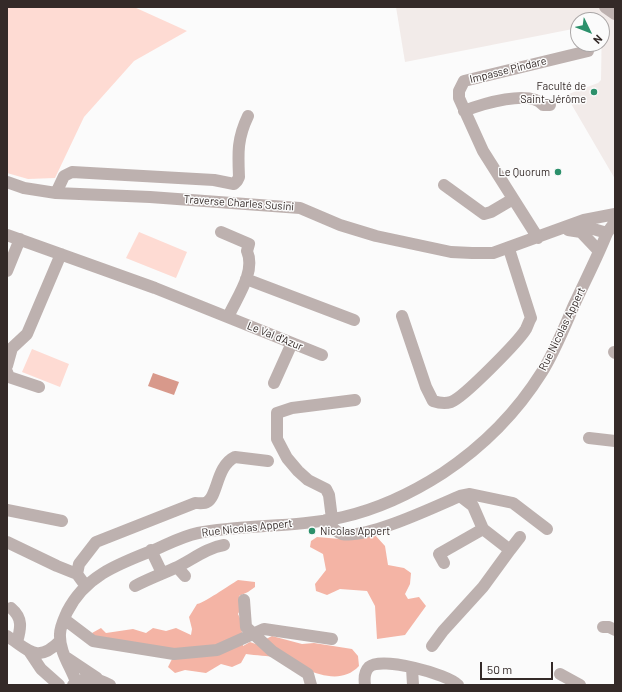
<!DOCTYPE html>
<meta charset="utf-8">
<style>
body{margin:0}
#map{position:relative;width:622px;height:692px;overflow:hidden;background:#fbfbfb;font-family:Barlow,sans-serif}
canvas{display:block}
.frame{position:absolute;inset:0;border:8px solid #342a28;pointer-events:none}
.north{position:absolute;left:570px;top:12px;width:40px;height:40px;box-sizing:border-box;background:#fbfbfb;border:1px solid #aba7a7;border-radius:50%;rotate:133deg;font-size:11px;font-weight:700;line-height:16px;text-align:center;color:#342a28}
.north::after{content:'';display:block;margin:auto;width:14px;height:18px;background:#2c906b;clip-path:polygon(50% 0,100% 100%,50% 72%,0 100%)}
.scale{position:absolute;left:480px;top:662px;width:73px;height:18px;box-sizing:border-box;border:2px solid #342a28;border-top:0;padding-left:5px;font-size:12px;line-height:14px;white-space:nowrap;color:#342a28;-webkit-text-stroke:3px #fbfbfb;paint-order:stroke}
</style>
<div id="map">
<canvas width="622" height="692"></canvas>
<div class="frame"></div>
<div class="north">N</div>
<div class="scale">50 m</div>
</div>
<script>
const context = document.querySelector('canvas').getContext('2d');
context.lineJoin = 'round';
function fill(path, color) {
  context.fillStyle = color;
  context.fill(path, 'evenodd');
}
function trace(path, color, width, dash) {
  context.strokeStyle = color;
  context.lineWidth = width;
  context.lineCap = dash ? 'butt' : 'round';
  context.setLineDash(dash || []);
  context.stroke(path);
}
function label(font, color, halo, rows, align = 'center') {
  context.font = font + ' Barlow,sans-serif';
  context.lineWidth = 3;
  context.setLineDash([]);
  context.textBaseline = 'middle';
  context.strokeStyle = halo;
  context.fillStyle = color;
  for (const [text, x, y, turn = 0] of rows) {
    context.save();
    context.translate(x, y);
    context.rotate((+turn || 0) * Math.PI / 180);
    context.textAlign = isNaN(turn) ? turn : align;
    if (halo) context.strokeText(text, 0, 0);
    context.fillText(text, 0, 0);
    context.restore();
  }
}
const built = new Path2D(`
 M 396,7 L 615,7 L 615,179 L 566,95 L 598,83 L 601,80 L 602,20 L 578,20 L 578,28 L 405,62 Z`);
const green = new Path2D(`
 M 7,7 L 134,7 L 187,31 L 134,61 L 84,117 L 55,178 L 28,179 L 7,173 Z
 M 139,232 L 187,252 L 176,278 L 126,258 Z
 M 32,349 L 69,364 L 60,387 L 22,372 Z`);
const forest = new Path2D(`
 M 375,535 L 385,546 L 388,565 L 404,568 L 411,573 L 410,584 L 405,594 L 408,599 L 419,597 L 426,606 L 405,635 L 377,639 L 375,606 L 367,591 L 340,589 L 327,595 L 316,591 L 315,584 L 326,570 L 323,554 L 310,547 L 311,541 L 317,537 L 352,540 Z
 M 238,580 L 255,582 L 255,587 L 248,592 L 239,596 L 241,608 L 238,614 L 241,620 L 243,646 L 250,642 L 264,647 L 266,639 L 272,636 L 302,644 L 314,643 L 352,649 L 358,656 L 359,666 C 336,690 303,666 277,658 C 268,655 256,656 246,654 L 241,663 L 232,667 L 221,664 L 206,673 L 185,670 L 175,673 L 168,667 L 172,659 L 95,639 L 92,633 L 101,628 L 106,633 L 133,629 L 146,633 L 153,628 L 166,631 L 176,628 L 191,635 L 192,629 L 189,617 L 197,604 C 202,604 230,585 238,580 Z`);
const water = new Path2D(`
 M 153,373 L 179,382 L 174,395 L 148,386 Z`);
const minor = new Path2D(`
 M 605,7 L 615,14
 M 464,111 C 482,104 530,89 543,105 L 550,105
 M 7,182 L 24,188 L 56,193 L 150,197 L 300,208 L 340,225 L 376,236 L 451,252 L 472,253 L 493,253 L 584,220 L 615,214
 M 444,185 L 484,214 L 491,212 L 513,199
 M 56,193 L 64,176 L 72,172 L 214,180 L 234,184 L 237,181 L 239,177 C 238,153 237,139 248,116
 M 574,227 L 583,226 L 607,233
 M 568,230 L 581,232 L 599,251
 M 221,232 L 249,244 L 247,251 C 256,272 237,297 228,317
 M 7,235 L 155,288 L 322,355
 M 538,238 L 483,151 L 459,98 L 459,91 L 464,81 L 588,51
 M 7,271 L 20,239
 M 246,279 L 354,320
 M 402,316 L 426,387 L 433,401 C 439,403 445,404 451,402 C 463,398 519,341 526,329 C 528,325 529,321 531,318 L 509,249
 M 614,352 L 615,353
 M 7,366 L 12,348 L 27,334 L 61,254
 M 7,372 L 9,377 L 39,387
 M 274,383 L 292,343
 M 589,438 L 615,441
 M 460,496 L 470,494 L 513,503 L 547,529
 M 7,510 L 62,521
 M 332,519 L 329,495 L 326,489 L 308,480 L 298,471 L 287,458 L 277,439 L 277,413 L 292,408 L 355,400
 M 326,520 C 330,525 335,532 342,534 C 368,539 434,507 460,496 L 473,506 L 483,529 L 439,554 L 444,563
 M 483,529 L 510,550 L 520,537
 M 7,542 L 57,566 L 77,574
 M 151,550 L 162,573
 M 177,567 L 185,576
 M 85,585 L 77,574 L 79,564 L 96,542 L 195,503 C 199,503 204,504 207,502 C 218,496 216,466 235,457 L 268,461
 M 135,586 C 148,579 162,574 175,568 C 192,560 206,548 224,545
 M 244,600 L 246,627 L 272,651 L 308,674 L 311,685
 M 11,608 C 23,618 21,628 17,642
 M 64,619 L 93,641 L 174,654 L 217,650 L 264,629 L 332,639
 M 603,627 L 609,627 L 615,630
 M 7,636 C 29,650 37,664 60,641
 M 432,646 L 443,631 L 483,587 L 510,550
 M 29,651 L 41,669 L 59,685
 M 67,658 L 97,678
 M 412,668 L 413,685
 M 560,674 L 580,685
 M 76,682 C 71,667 59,652 60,634 C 60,627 64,619 67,612 C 85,576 118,564 154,550 C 168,544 183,536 198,533 C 245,524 295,528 343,517 C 378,509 412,493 443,473 C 482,447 517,412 542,372 C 555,351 564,328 574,305 C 585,281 597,258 607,233 L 615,222
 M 73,685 C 86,675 97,678 110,685
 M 365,685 C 364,678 364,672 369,667 C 381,656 448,674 458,685`);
const markers = [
 [594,92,4,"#2c906b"],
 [558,172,4,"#2c906b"],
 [312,531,4,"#2c906b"]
];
const streetNames = [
 ["Impasse Pindare",508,70,-14],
 ["Traverse Charles Susini",239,203,4],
 ["Rue Nicolas Appert",562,329,-64],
 ["Le Val d'Azur",275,336,22],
 ["Rue Nicolas Appert",247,528,-6]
];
const poiNames = [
 ["Faculté de",586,86],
 ["Saint-Jérôme",586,99],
 ["Le Quorum",550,172],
 ["Nicolas Appert",320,531,"left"]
];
fill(built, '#f2ebe9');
fill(green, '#fedbd3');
fill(forest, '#f4b4a5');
fill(water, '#d8998b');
trace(minor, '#bdb1af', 12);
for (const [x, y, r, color] of markers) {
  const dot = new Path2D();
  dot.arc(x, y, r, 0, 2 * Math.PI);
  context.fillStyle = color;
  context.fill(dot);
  trace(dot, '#fbfbfb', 1.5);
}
label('11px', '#342a28', '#fbfbfb', streetNames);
label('11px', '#342a28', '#fbfbfb', poiNames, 'right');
</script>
